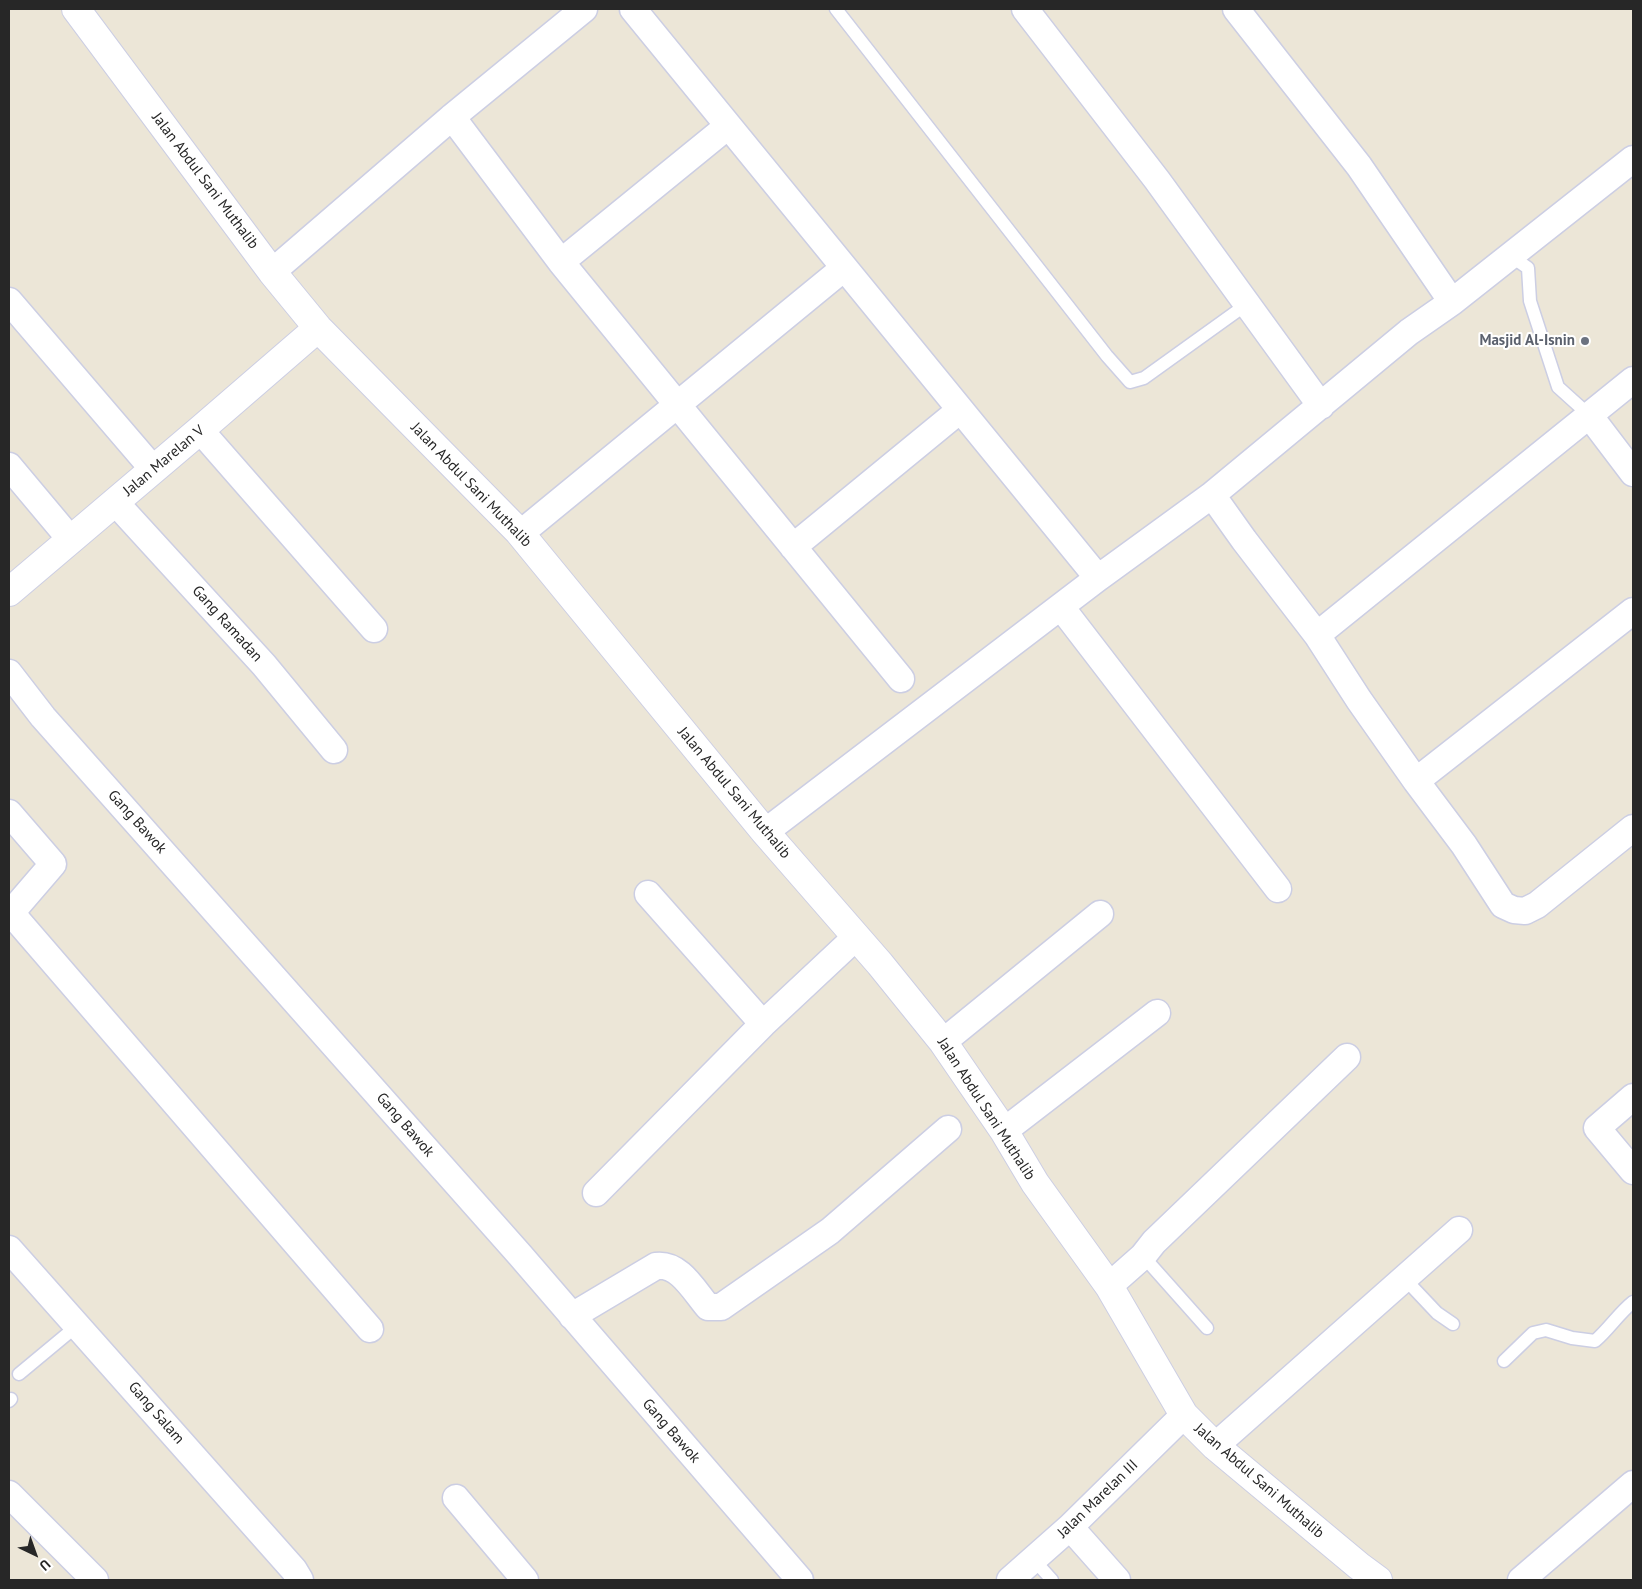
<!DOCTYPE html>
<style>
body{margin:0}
#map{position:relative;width:1642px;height:1589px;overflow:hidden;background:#ece6d7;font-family:"PT Sans",sans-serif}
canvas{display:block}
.frame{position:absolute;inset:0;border:10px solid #272727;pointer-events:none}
.north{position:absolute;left:10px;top:1529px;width:50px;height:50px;-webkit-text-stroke:4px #fff;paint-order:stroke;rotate:138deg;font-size:14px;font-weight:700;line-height:20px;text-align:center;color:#272727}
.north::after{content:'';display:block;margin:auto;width:18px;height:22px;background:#272727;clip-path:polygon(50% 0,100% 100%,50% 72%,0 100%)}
</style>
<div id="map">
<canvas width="1642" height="1589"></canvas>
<div class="frame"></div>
<div class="north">U</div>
</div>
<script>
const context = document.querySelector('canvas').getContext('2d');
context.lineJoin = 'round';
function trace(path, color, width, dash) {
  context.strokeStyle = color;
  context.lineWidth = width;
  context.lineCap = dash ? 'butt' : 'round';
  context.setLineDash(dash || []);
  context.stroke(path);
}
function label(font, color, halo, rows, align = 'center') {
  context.font = font + ' "PT Sans",sans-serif';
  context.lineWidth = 4;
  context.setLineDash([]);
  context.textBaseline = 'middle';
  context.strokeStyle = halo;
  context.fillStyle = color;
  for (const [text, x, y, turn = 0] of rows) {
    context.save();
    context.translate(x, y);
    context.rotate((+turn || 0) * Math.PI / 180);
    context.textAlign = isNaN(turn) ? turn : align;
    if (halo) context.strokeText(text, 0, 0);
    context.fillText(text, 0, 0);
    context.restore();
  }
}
const lane = new Path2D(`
 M 836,9 L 1107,356 L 1130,382 L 1144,378 L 1247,304
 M 1511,256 L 1528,268 L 1530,301 L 1558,387 L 1589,415
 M 1143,1256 L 1207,1328
 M 1404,1278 L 1437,1313 L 1453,1324
 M 1504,1361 L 1533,1333 L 1546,1330 L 1572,1338 L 1595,1341 C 1609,1329 1619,1313 1633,1302
 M 19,1374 L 78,1325
 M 9,1401 L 11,1399
 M 1034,1560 L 1052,1580`);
const street = new Path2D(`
 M 633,9 L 1098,578
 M 1025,9 L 1157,180 L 1321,406
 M 1236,9 L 1359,166 L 1452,302
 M 452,117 L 561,262 L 901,679
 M 1633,159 L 1452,302 L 1409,332 L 1212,495 L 1244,540 L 1317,635 L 1359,700 L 1416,781 L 1464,845 L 1503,905 L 1514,910 L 1525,911 L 1537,905 L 1633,828
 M 561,262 L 728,126
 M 272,272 L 452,117 L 584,9
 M 9,301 L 153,469
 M 1589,415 L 1633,473
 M 200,430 L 374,629
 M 9,466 L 71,540
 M 115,502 L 264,665 L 334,750
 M 519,532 L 521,533 L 844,268
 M 793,547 L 960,410
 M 1061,607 L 1278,889
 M 1317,635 L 1633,380
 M 9,673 L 43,717 L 520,1255 L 800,1580
 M 1416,781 L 1633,611
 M 9,813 L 53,864 L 16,907 L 15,915 L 18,921 L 370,1329
 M 765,832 L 1098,578 L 1212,495
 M 648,894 L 763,1024
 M 943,1042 L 1100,914
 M 1633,1097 L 1597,1128 L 1633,1171
 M 1004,1131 L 1157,1013
 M 596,1193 L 763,1024 L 856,937
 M 9,1249 L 294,1570 L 300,1580
 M 1109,1286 L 1143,1256 L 1154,1242 L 1347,1057
 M 572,1316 L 656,1266 C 680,1263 694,1291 708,1307 L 721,1307 L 830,1231 L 948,1129
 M 1215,1446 L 1459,1230
 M 9,1494 L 95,1580
 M 456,1498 L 525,1580
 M 1070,1527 L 1117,1580
 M 1010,1580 L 1070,1527 L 1184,1415
 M 1521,1580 L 1633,1484`);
const secondary = new Path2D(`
 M 76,9 L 272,272 L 318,328 L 519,532 L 765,832 L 880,964 L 943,1042 L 1004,1131 L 1035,1183 L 1109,1286 L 1184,1415 L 1215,1446 L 1359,1566 L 1378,1580
 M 9,592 L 200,430 L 318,328`);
const markers = [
 [1585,341,5,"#6b7280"]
];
const streetNames = [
 ["Jalan Abdul Sani Muthalib",205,181,53],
 ["Jalan Marelan V",164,461,-40],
 ["Jalan Abdul Sani Muthalib",471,485,46],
 ["Gang Ramadan",227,624,48],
 ["Jalan Abdul Sani Muthalib",734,793,50],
 ["Gang Bawok",137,822,48],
 ["Jalan Abdul Sani Muthalib",986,1109,57],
 ["Gang Bawok",405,1125,49],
 ["Gang Salam",156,1413,49],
 ["Gang Bawok",671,1431,49],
 ["Jalan Abdul Sani Muthalib",1259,1481,41],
 ["Jalan Marelan III",1098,1499,-44]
];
const worshipNames = [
 ["Masjid Al-Isnin",1575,341]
];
trace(lane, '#cccee3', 15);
trace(street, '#cccee3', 29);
trace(secondary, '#cccee3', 30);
trace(lane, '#fff', 12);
trace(street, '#fff', 26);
trace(secondary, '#fff', 28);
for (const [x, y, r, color] of markers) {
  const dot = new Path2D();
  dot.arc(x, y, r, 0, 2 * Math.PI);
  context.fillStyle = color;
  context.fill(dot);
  trace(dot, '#fff', 2);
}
label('15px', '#272727', '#fff', streetNames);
label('bold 15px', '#5b616d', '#fff', worshipNames, 'right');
</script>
